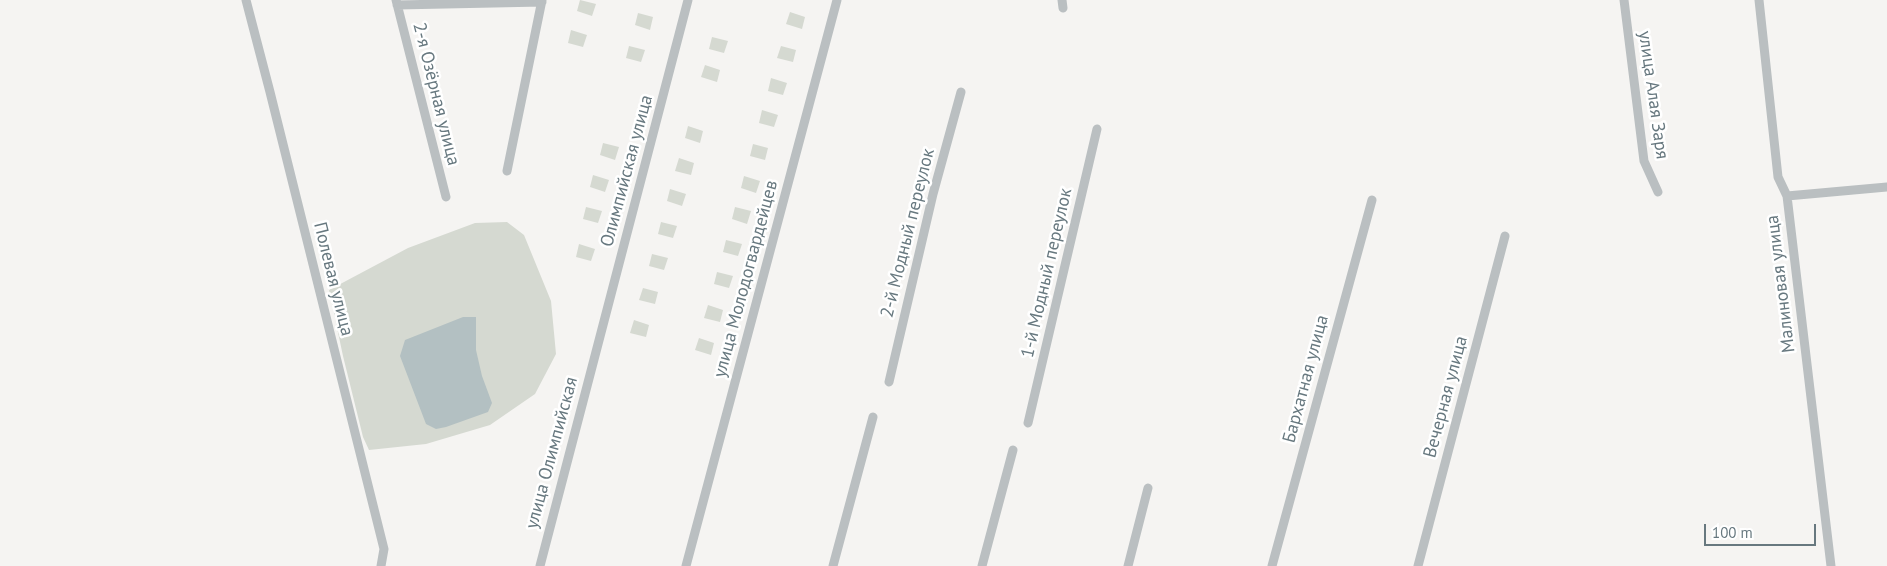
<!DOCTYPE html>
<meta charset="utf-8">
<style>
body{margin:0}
#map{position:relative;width:1887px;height:566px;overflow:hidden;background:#f5f4f2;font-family:"PT Sans",sans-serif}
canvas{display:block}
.scale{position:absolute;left:1704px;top:524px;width:112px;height:22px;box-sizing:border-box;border:2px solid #67787f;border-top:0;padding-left:6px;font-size:15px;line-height:18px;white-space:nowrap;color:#67787f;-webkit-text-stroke:4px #fff;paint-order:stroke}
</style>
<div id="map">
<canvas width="1887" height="566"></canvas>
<div class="scale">100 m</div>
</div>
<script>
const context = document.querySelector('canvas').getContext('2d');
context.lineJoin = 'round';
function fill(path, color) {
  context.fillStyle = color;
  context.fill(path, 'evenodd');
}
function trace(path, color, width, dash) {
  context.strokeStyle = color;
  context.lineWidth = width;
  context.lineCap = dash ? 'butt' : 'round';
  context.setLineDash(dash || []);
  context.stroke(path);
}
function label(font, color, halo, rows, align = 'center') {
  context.font = font + ' "PT Sans",sans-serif';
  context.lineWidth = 5;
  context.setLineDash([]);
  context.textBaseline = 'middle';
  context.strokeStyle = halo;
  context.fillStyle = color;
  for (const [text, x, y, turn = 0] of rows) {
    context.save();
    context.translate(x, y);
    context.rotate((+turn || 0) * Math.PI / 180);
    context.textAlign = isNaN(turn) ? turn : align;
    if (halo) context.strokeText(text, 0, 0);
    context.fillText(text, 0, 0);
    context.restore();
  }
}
const green = new Path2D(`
 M 580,0 L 596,4 L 592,16 L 577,11 Z
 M 790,12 L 805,17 L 802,29 L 786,24 Z
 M 638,13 L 653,17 L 650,30 L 635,25 Z
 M 571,30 L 587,35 L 583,47 L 568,43 Z
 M 712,37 L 728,41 L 724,53 L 709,49 Z
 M 629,46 L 645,50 L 641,62 L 626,58 Z
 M 781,46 L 796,50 L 793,62 L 777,58 Z
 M 705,65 L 720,70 L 717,82 L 701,77 Z
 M 771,78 L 787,83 L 783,95 L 768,91 Z
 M 762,110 L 778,115 L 774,127 L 759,123 Z
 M 688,126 L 703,131 L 700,143 L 685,138 Z
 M 603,143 L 619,147 L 615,160 L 600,155 Z
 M 753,144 L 768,148 L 765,160 L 750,156 Z
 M 679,158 L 694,163 L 691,175 L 675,171 Z
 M 593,175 L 609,180 L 605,192 L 590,187 Z
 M 744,176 L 760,181 L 756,193 L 741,188 Z
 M 670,189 L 686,194 L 682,206 L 667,201 Z
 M 586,207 L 602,211 L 598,223 L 583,219 Z
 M 735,207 L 751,211 L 747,224 L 732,219 Z
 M 507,222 L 524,235 L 551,301 L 556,354 L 535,394 L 490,425 L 426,444 L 369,450 L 363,437 L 343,356 L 329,290 L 408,248 L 475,223 Z
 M 661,222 L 677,226 L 673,238 L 658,234 Z
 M 726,240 L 742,244 L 738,256 L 723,252 Z
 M 579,244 L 595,249 L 591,261 L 576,257 Z
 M 652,254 L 668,258 L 664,270 L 649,266 Z
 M 717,272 L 733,276 L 729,288 L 714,284 Z
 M 643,288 L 658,292 L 655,304 L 639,300 Z
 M 708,305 L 723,310 L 720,322 L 704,318 Z
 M 634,320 L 649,325 L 646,337 L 630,333 Z
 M 699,338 L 714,343 L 711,355 L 695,350 Z`);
const water = new Path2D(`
 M 463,317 L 476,317 L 476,350 L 482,376 L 492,403 L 488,412 L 446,427 L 436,429 L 426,424 L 400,356 L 405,340 Z`);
const minor = new Path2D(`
 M 246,0 L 270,92 L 384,549 L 381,566
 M 396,0 L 446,197
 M 1062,0 L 1063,8
 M 1624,0 L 1644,161 L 1658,192
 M 1759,0 L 1778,177 L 1787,196 L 1831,566
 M 397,5 L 542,2
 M 507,171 L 542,0
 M 1787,196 L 1887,187
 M 889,382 L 933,194 L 961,92
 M 1028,423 L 1097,129
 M 540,566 L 688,0
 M 686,566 L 837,0
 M 833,566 L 873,417
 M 982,566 L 1013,450
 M 1128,566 L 1148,488
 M 1272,566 L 1372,200
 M 1418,566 L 1505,236`);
const streetNames = [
 ["2-я Озёрная улица",436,94,76],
 ["улица Алая Заря",1653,95,82],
 ["Олимпийская улица",627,171,-75],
 ["2-й Модный переулок",908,233,-76],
 ["1-й Модный переулок",1047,273,-77],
 ["Полевая улица",333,279,76],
 ["улица Молодогвардейцев",746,279,-75],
 ["Малиновая улица",1781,284,-97],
 ["Бархатная улица",1306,379,-75],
 ["Вечерная улица",1446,397,-75],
 ["улица Олимпийская",552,453,-75]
];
fill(green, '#d5d9d1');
fill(water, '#b3c0c2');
trace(minor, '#babfc1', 9);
label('18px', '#67787f', '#fff', streetNames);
</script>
